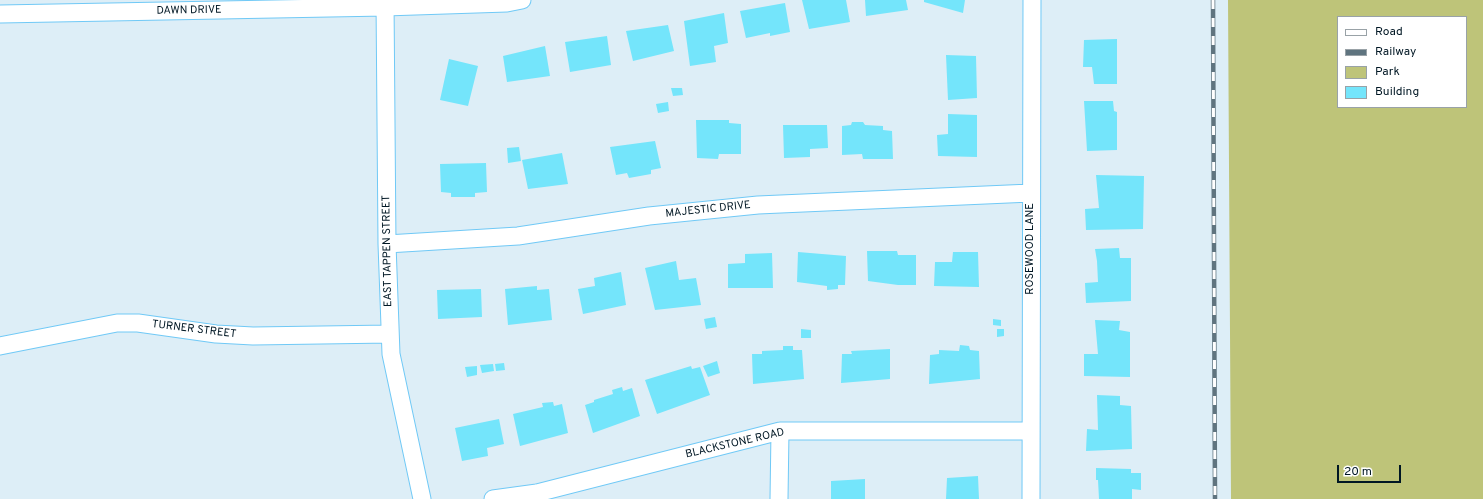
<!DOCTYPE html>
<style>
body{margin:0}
#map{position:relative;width:1483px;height:499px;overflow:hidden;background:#ddeef7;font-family:Overpass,sans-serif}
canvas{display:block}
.legend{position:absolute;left:1337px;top:16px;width:130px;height:92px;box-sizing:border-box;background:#fff;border:1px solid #99a2a7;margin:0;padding:5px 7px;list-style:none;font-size:12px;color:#001724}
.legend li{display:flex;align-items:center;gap:8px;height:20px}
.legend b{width:20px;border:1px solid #99a2a7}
.scale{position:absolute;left:1337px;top:465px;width:64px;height:18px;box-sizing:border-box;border:2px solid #001724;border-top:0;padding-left:5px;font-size:12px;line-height:14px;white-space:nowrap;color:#001724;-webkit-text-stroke:3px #fff;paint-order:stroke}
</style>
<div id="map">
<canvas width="1483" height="499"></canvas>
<ul class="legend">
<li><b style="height:5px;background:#fff"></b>Road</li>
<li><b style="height:5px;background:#5f747f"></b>Railway</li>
<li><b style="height:11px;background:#bec479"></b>Park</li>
<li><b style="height:11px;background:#74e5fb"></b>Building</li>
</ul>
<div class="scale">20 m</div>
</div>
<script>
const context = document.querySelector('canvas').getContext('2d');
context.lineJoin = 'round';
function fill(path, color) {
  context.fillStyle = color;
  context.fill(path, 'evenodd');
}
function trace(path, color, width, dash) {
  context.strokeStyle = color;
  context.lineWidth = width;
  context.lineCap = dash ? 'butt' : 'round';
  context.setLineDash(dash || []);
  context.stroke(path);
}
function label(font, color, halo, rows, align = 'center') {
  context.font = font + ' Overpass,sans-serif';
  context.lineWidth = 3;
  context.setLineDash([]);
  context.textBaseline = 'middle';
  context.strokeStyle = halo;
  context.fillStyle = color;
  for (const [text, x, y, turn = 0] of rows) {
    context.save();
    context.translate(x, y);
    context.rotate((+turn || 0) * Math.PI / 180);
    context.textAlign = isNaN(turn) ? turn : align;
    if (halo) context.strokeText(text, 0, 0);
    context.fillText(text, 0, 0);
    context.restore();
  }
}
const green = new Path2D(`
 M 1228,0 L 1483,0 L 1483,499 L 1231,499 ZM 1338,17 L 1466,17 L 1466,107 L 1338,107 Z`);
const building = new Path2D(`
 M 802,0 L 846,0 L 850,22 L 809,29 Z
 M 865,0 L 906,0 L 908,10 L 866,16 Z
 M 924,0 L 965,0 L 963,13 L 924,2 Z
 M 785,3 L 790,32 L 770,36 L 770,33 L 746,38 L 740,11 Z
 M 724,13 L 728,43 L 714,46 L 716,62 L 690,66 L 684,21 Z
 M 668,25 L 674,51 L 633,61 L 626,31 Z
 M 607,36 L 611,65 L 570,72 L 565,42 Z
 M 1117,39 L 1117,84 L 1094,84 L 1092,67 L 1083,67 L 1084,40 Z
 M 545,46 L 550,76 L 507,82 L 503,56 Z
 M 946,55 L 976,56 L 977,98 L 948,100 Z
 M 449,59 L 478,66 L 468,106 L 440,100 Z
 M 671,88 L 682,88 L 683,95 L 673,96 Z
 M 1084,101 L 1113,101 L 1114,111 L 1117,112 L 1117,150 L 1087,151 Z
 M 668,102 L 669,111 L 658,113 L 656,104 Z
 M 948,114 L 977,115 L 977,157 L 938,156 L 937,135 L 948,134 Z
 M 696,120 L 729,120 L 729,123 L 741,124 L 741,154 L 719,154 L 718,159 L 697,158 Z
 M 852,122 L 863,122 L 865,125 L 883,126 L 883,130 L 892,131 L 893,159 L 863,159 L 862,154 L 842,155 L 842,126 L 851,125 Z
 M 783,125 L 827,125 L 828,148 L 810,149 L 810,157 L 784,158 Z
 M 655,141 L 661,168 L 651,170 L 651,174 L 629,178 L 627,173 L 616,175 L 610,147 Z
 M 519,147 L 521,161 L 508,163 L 507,148 Z
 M 562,153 L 568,184 L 528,189 L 522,160 Z
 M 486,163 L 487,192 L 475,193 L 475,197 L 451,197 L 451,193 L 441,192 L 440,164 Z
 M 1096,175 L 1144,176 L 1143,229 L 1086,230 L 1085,209 L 1099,208 Z
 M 1119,248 L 1120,258 L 1131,258 L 1131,301 L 1086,303 L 1085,283 L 1098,282 L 1097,261 L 1095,249 Z
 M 867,251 L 897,251 L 898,255 L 916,255 L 916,285 L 898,285 L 868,281 Z
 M 798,252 L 846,256 L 845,285 L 838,285 L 838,289 L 827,290 L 827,286 L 797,282 Z
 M 953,252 L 978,252 L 979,287 L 934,286 L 935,262 L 952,262 Z
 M 772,253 L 773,288 L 728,288 L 728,264 L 745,263 L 745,254 Z
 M 676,261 L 679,280 L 696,278 L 701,305 L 655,310 L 645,268 Z
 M 621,272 L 626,305 L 583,314 L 578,289 L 595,286 L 594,278 Z
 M 537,286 L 537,290 L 549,289 L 552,320 L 508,325 L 505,289 Z
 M 481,289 L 482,317 L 438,319 L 437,290 Z
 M 715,317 L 717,327 L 706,329 L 704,319 Z
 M 993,319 L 1001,320 L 1001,326 L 993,325 Z
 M 1095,320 L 1120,321 L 1119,330 L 1130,332 L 1130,377 L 1084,376 L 1084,354 L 1098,354 Z
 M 801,329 L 811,330 L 811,338 L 801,338 Z
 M 997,329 L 1004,329 L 1004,336 L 997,337 Z
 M 960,345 L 969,346 L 970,350 L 979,351 L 980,379 L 929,384 L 930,355 L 939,354 L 939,350 L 959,351 Z
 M 783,346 L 793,346 L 793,350 L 802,350 L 804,379 L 753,384 L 752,354 L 762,354 L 762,351 L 783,350 Z
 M 890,349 L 890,379 L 841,383 L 842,354 L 852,354 L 851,351 Z
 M 717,361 L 720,373 L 708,377 L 703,366 Z
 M 504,363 L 505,370 L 496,371 L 495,364 Z
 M 493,364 L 494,371 L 482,373 L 480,365 Z
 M 477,366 L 477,375 L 467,377 L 465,367 Z
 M 691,366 L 692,369 L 700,367 L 710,395 L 657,414 L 645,380 Z
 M 622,387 L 623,391 L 632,388 L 640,416 L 593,433 L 585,405 L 594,402 L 594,400 L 613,394 L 612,390 Z
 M 1097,395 L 1120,396 L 1120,405 L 1131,406 L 1132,449 L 1086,451 L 1087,429 L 1098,430 Z
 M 553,402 L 554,406 L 562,404 L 568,433 L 520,446 L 513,414 L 543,407 L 542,403 Z
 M 499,419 L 504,444 L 487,448 L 488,456 L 462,461 L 455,428 Z
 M 1096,468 L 1131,469 L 1131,473 L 1141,473 L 1141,490 L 1132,489 L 1132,499 L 1099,499 L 1098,480 L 1096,480 Z
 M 978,476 L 979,499 L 946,499 L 947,478 Z
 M 865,479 L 865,499 L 831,499 L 831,481 Z`);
const street = new Path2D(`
 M 385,0 L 387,244 L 391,354 L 422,499
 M 0,14 L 385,7 L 507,3 L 522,0
 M 387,244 L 518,236 L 649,216 L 758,205 L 1031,193
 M 0,346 L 117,323 L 138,323 L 216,334 L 253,336 L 390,334
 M 493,499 L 537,493 L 780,431 L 1031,431
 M 779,499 L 780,431
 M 1031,499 L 1032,0`);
const rail = new Path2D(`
 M 1213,0 L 1215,499`);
const streetNames = [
 ["DAWN DRIVE",189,11,-1],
 ["MAJESTIC DRIVE",708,210,-6],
 ["ROSEWOOD LANE",1031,249,-90],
 ["EAST TAPPEN STREET",388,251,-91],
 ["TURNER STREET",194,330,7],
 ["BLACKSTONE ROAD",735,444,-13]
];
fill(green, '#bec479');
fill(building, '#74e5fb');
trace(street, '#70c9f6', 19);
trace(street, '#fff', 17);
trace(rail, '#5f747f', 4.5);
trace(rail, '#fff', 3, [9]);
label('11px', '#001724', '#fff', streetNames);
</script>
